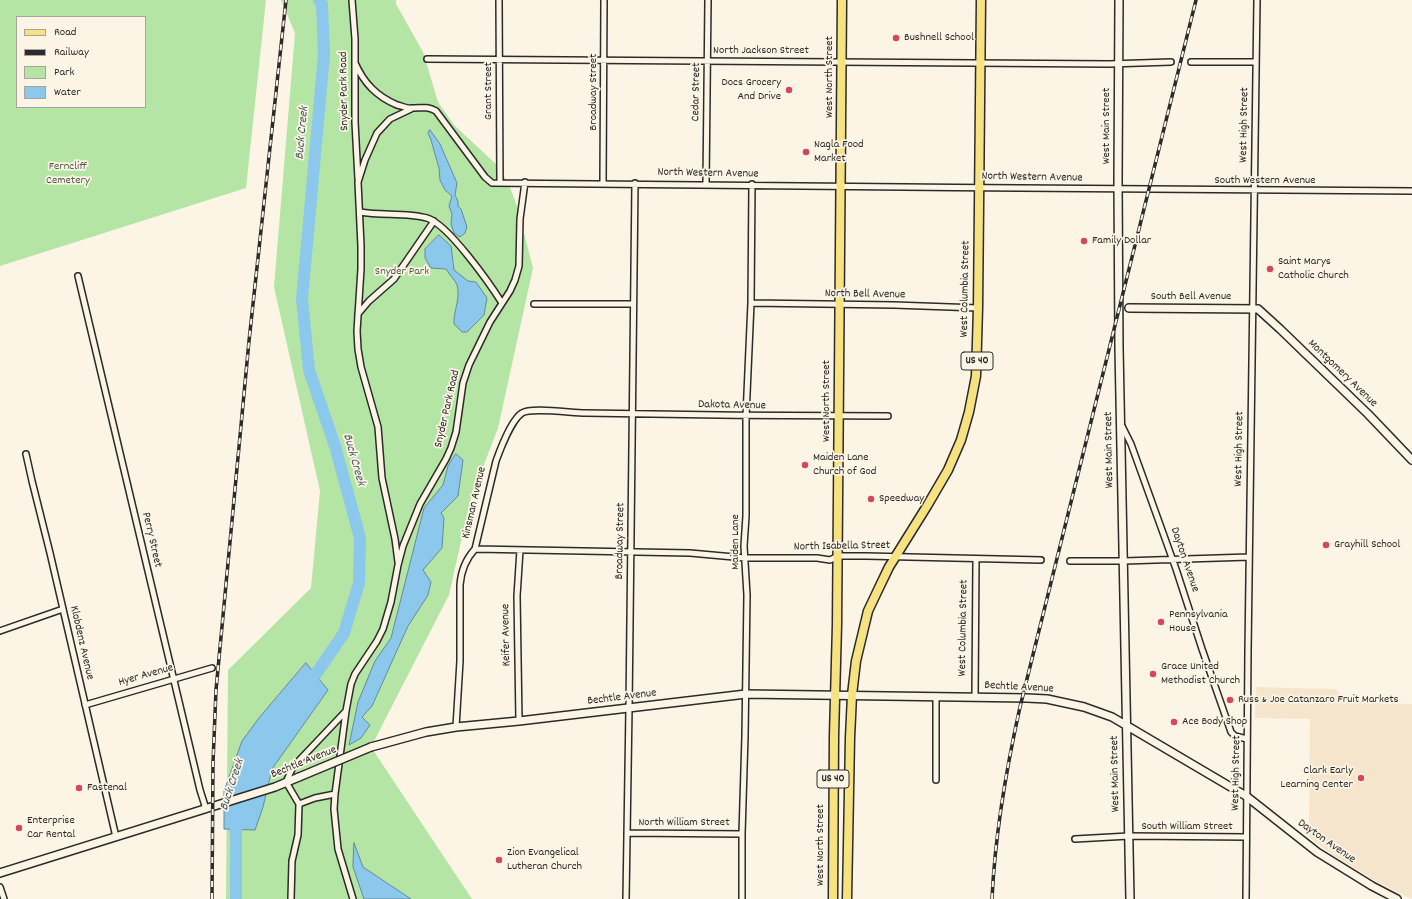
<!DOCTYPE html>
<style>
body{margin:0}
#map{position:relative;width:1412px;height:899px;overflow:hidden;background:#fcf5e5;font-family:Dekko,sans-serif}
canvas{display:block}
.legend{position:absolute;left:16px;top:16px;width:130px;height:92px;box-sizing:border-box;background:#fcf5e5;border:1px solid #a8a49b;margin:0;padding:5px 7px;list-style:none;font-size:12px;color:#2b2b2b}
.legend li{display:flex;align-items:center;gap:8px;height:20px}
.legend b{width:20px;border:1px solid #a8a49b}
</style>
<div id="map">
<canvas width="1412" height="899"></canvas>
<ul class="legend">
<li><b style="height:5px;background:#f7e281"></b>Road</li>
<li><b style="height:5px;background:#2b2b2b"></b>Railway</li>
<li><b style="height:11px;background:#b4e5a4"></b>Park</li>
<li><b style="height:11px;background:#8bc8eb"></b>Water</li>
</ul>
</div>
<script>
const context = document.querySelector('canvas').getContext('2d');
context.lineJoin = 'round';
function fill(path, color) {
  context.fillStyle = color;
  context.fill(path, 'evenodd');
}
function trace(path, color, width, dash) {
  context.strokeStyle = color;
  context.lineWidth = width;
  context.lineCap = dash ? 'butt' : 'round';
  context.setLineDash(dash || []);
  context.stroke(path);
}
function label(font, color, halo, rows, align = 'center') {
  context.font = font + ' Dekko,sans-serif';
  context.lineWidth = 3.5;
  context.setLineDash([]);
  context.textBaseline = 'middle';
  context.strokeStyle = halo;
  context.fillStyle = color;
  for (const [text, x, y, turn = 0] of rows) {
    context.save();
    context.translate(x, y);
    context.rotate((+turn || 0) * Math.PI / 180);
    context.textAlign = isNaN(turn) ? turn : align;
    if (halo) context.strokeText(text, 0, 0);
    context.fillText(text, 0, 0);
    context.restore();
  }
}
const built = new Path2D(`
 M 1256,687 L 1335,689 L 1349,702 L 1412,704 L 1412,899 L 1377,882 L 1331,854 L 1309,837 L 1310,719 L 1255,718 Z`);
const green = new Path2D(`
 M 0,0 L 266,0 L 246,188 L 0,266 ZM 17,17 L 145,17 L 145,107 L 17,107 Z
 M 281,0 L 396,0 L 396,4 L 423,52 L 438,102 L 454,125 L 498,166 L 509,185 L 517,206 L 533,268 L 498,428 L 470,501 L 449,595 L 371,747 L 472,899 L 226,899 L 228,670 L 311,588 L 320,491 L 274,287 L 295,33 Z`);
const water = new Path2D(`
 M 430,130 L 440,144 L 457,183 L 455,195 L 458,201 L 458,206 L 461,209 L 467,227 L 465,233 L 460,237 L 454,233 L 451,224 L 452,214 L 449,206 L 452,196 L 445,190 L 440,180 L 439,168 L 431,140 L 428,133 Z
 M 439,235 L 451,246 L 454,270 L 468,281 L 476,282 L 487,298 L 484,315 L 467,332 L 462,332 L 454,324 C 453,311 461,299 457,285 C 455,280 449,274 446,269 L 431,268 L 425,258 L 425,249 Z
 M 456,454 L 463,460 L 458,496 L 441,513 L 444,518 L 442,548 L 423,570 L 431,582 L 428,595 L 408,626 L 372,706 L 362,717 L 370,725 L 361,738 L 349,745 L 358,702 L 375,661 L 391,638 L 424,508 L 443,485 L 448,466 Z
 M 306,663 L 328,690 L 272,769 L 263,807 L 255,830 L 224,829 L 224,791 L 242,741 L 259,718 Z
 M 354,843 L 363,867 L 411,899 L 364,899 L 353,867 Z`);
const river = new Path2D(`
 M 307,687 L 344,633 L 359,583 L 360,538 L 335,446 L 309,370 L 302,299 L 324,55 L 322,4 L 319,0
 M 236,899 L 236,822 L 238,814`);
const street = new Path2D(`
 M 352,0 L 355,39 L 355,122 L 358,179
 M 499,0 L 500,182
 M 427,59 L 1109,64 L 1171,62
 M 1191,62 L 1256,62
 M 355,63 C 364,83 376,96 397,105 C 402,106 408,109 412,108 C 422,108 427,106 436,111 L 485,177 L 492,183 C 799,185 1105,190 1412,191
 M 603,183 L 604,0
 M 706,184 L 708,0
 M 360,212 C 381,216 407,212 427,218 C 448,224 490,284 502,303
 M 78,276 L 200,790 L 206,809
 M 751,303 L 894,305 L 978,308
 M 534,304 L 633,304
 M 358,314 L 369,301 L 394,279 L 434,221
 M 1122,426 L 1131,444 L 1176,569 L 1202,649 L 1231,732 L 1235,736 L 1247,739
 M 26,454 L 32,481 L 50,553 L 116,837
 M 475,549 L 690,553 L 745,558 L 817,558 L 830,560 L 838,556 L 866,556 L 1041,560
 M 1070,561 L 1124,561 L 1249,557
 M 398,562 L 395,539 L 382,478 L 378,427 L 361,367 L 358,349 L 357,331 L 361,269 L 361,246 L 358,182 L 365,160 L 377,133 L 390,119 L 411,109
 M 0,631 L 63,609
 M 975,697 L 976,559
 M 85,705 L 212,668
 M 519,721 L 517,596 L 520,550
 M 456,727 L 460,661 L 460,585 C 461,571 465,560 475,549 L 496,461 C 500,450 512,419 522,413 C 531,407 572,413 585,413 C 686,415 787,416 888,416
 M 936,780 L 936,696
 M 299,804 L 286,782 L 293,767 L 346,711
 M 627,833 L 742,834
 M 1075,839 L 1129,836 L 1246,837
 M 0,887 L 4,899
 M 291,899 L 292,861 L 298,835 L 299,804 L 315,798 L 335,794
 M 353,899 L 338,849 L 334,809 L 335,794 L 346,711 L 351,684 L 355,674 L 377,641 L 383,629 L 391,602 L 398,565 L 403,546 L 420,504 L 446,459 L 451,448 L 456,432 L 463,383 L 469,365 L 490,322 L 510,291 L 515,280 L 519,266 L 520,219 L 525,182
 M 626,899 L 629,708 L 635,183
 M 742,899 L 742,834 L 745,736 L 747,595 L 744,546 L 746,516 L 746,416 L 751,303 L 752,184
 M 1246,899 L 1248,651 L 1257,0`);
const secondary = new Path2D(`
 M 1119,0 L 1118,182 L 1119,348 L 1130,899
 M 1129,308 L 1258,309 L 1280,329 L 1368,414 L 1412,460
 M 371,747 L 426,732 L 456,727 L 519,721 L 746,694 L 1027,698 L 1047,699 L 1084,707 L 1112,717 L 1246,796 L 1317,852 L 1372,886 L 1397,899
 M 0,873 L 275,787 L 299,777`);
const primary = new Path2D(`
 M 833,899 L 834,736 L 837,625 L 842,0
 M 847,899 L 850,738 L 852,695 L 856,661 L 868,611 L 877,592 L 889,567 L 927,506 L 948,470 L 961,440 L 969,412 L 976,376 L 978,308 L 981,0`);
const rail = new Path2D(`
 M 212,899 L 213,763 L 216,690 L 249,341 L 286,0
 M 992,899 C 995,834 1006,770 1020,707 L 1196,0`);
const secondaryBridge = new Path2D(`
 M 299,777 L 371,747`);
const markers = [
 [896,38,4,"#d1495b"],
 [789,90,4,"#d1495b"],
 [806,152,4,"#d1495b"],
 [1084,241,4,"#d1495b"],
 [1270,269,4,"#d1495b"],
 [805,465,4,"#d1495b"],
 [871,499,4,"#d1495b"],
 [1326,545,4,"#d1495b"],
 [1161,622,4,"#d1495b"],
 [1153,674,4,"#d1495b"],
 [1230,700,4,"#d1495b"],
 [1174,722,4,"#d1495b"],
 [1361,778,4,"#d1495b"],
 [79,788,4,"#d1495b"],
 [19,828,4,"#d1495b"],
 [499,860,4,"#d1495b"]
];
const shields = [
 [977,361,32],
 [833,779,32]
];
const shieldNames = [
 ["US 40",977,361],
 ["US 40",833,779]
];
const poiNames = [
 ["Bushnell School",904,38],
 ["Docs Grocery",781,83,"right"],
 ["And Drive",781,97,"right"],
 ["Nagla Food",814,145],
 ["Market",814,159],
 ["Family Dollar",1092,241],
 ["Saint Marys",1278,262],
 ["Catholic Church",1278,276],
 ["Maiden Lane",813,458],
 ["Church of God",813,472],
 ["Speedway",879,499],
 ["Grayhill School",1334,545],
 ["Pennsylvania",1169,615],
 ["House",1169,629],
 ["Grace United",1161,667],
 ["Methodist Church",1161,681],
 ["Russ & Joe Catanzaro Fruit Markets",1238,700],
 ["Ace Body Shop",1182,722],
 ["Clark Early",1353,771,"right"],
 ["Learning Center",1353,785,"right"],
 ["Fastenal",87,788],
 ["Enterprise",27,821],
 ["Car Rental",27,835],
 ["Zion Evangelical",507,853],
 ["Lutheran Church",507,867]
];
const streetNames = [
 ["North Jackson Street",761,51],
 ["West North Street",830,77,-90],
 ["Snyder Park Road",345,91,-91],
 ["Grant Street",489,91,-90],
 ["Broadway Street",594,92,-90],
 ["Cedar Street",697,92,-89],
 ["West High Street",1245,125,-89],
 ["West Main Street",1107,126,-90],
 ["North Western Avenue",708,174,1],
 ["North Western Avenue",1032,178,1],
 ["South Western Avenue",1265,181],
 ["West Columbia Street",966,289,-89],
 ["North Bell Avenue",865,295,1],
 ["South Bell Avenue",1191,297],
 ["Montgomery Avenue",1342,374,44],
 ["West North Street",827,401,-90],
 ["Dakota Avenue",732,406,1],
 ["Snyder Park Road",448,409,-77],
 ["West High Street",1240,449,-89],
 ["West Main Street",1110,450,-91],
 ["Kinsman Avenue",475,503,-77],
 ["Perry Street",151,540,77],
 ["Broadway Street",621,541,-89],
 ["Maiden Lane",736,542,-90],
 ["North Isabella Street",842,547,-1],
 ["Dayton Avenue",1184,560,71],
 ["West Columbia Street",964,628,-89],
 ["Keifer Avenue",507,635,-91],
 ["Klobdenz Avenue",81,643,77],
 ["Hyer Avenue",146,676,-16],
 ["Bechtle Avenue",1019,688,3],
 ["Bechtle Avenue",622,698,-7],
 ["Bechtle Avenue",304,763,-22],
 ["West High Street",1237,773,-89],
 ["West Main Street",1116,774,-91],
 ["North William Street",684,823],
 ["South William Street",1187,827],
 ["Dayton Avenue",1326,842,35],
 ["West North Street",821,845,-90]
];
const parkNames = [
 ["Ferncliff",68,167],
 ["Cemetery",68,181],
 ["Snyder Park",402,272]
];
const waterNames = [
 ["Buck Creek",303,133,-85],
 ["Buck Creek",353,460,74],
 ["Buck Creek",233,785,-72]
];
fill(built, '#f5e5cd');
fill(green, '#b4e5a4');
fill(water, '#8bc8eb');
trace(water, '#65899e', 1);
trace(river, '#8bc8eb', 12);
trace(street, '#2b2b2b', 8);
trace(secondary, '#2b2b2b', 10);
trace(primary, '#2b2b2b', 11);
trace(street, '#fcf5e5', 5);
trace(secondary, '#fcf5e5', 7);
trace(primary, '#f7e281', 8);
trace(rail, '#2b2b2b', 3.5);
trace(rail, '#fcf5e5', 2, [6]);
trace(secondaryBridge, '#2b2b2b', 10, []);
trace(secondaryBridge, '#fcf5e5', 7);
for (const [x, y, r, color] of markers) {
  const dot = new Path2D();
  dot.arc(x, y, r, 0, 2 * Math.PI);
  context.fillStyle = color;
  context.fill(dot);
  trace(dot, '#fcf5e5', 1.5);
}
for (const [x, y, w] of shields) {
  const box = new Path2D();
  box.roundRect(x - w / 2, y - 9, w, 18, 3);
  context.fillStyle = '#fcf5e5';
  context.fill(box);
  trace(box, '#2b2b2b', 1);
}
label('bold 11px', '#2b2b2b', null, shieldNames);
label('12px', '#2b2b2b', '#fcf5e5', poiNames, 'left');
label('12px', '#2b2b2b', '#fcf5e5', streetNames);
label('12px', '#4d5a49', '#fcf5e5', parkNames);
label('italic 13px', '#485a65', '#fcf5e5', waterNames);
</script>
